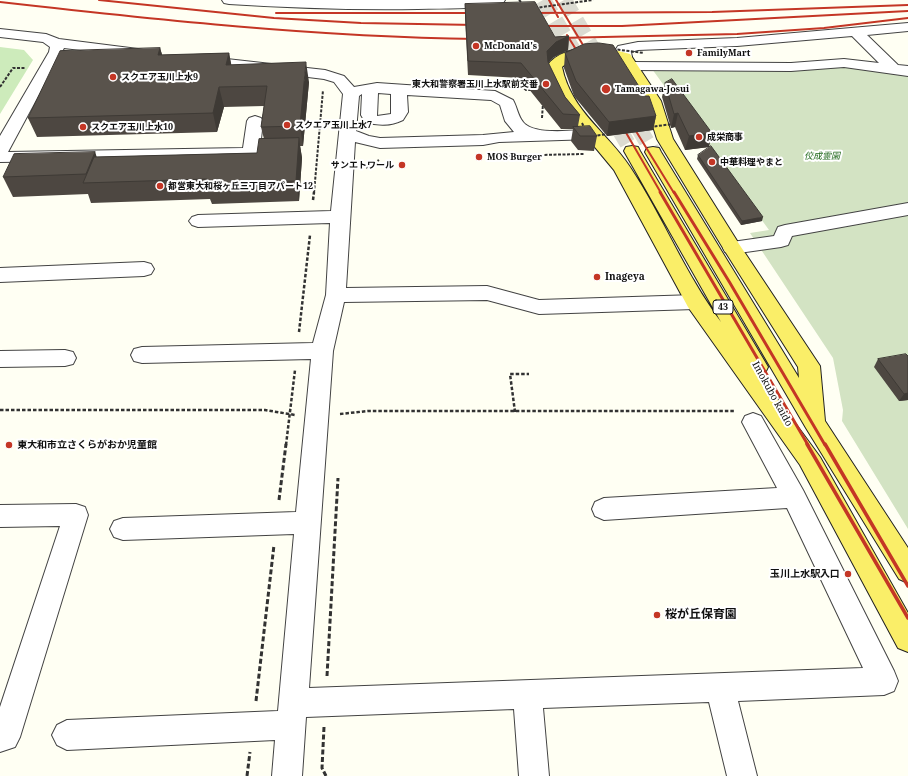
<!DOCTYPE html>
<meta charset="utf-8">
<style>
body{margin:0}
canvas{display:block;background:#fffff3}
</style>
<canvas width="908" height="776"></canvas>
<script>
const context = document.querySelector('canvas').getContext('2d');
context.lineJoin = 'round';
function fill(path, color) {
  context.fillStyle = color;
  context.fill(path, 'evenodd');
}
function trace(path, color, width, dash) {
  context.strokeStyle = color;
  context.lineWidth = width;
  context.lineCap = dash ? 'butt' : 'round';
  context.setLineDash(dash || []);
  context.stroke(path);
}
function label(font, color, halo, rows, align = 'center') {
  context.font = font + ' "Noto Serif","Noto Sans JP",serif';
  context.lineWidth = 4;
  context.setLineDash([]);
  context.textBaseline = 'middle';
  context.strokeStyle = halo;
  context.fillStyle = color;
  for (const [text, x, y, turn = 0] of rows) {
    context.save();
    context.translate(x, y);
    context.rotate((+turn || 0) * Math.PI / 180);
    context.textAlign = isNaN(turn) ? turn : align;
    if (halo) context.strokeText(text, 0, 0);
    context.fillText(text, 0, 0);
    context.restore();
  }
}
const green = new Path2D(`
 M 0,47 L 24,50 L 33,60 L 0,114 Z`);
const cemetery = new Path2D(`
 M 848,67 L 908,74 L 908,529 L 842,421 L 843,410 L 833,358 L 750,233 L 769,230 L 652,69 L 793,71 Z`);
const majorTunnel = new Path2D(`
 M 543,0 L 588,75
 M 564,0 L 605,70
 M 626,107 L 653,152
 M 607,109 L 632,151`);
const pathFar2 = new Path2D(`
 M 519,0 L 521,2
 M 535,8 L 593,0
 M 508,83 L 519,84 L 526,90 L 533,90
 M 0,87 L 13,68 L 26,68
 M 542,118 L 543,103
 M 495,156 L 584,154
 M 366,168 L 379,160
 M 314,193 L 323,90`);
const pathFar1 = new Path2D(`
 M 313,200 L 314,192
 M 299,332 L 310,235
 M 0,410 L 265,410 L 295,415
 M 515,412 L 510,374 L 529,374
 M 340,414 L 368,411 L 735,411
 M 286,445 L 295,370`);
const path = new Path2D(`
 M 279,500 L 286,444
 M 327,676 L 338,478
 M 256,701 L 274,545
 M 324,727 L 322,768 L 326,776
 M 247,776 L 250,752`);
const minor = new Path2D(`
 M 222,0 L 505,0 L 503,3 C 475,10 446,8 418,9 C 355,10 292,8 229,4 L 224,3 Z
 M 908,23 L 908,31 L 867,35 L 898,65 L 908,66 L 908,76 L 844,67 L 791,71 L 631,70 L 626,69 L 624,66 L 626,63 L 631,62 L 791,63 L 844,59 L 879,63 L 852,36 L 737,46 L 638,50 L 631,52 L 632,57 L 630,60 L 620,60 L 616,49 L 618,46 L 638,42 L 737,38 Z
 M 0,29 L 46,34 L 59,39 L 138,49 L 143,50 L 145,53 L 143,56 L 138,57 L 64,48 L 8,152 L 243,148 L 247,121 L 249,118 L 255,116 L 261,118 L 263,121 L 260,148 L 272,149 L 274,153 L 272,157 L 266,158 L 0,162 L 0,136 L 49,52 L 50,47 L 43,42 L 0,37 Z
 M 200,56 L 325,70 L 344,76 L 354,87 L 377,83 L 495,91 L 513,100 C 517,107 518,116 523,122 C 534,136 576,130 593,129 L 599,131 L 601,134 L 599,137 L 593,139 L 499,142 L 483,145 L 380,148 L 355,142 L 346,288 L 487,286 L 539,300 L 695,295 L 702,297 L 705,302 L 702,307 L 695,309 L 539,314 L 487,300 L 344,302 L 333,351 L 309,688 L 863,668 L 787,508 L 604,520 L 595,516 L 592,509 L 595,502 L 604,498 L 777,488 L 742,422 L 745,416 L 753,413 L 761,416 L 803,490 L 894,671 L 898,681 L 894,691 L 884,695 L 738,701 L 757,776 L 727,776 L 709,702 L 543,708 L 549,776 L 519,776 L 514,709 L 306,717 L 302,776 L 272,776 L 275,740 L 67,750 L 57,745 L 52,735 L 57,725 L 67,720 L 278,711 L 294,534 L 123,540 L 114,537 L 110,529 L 114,521 L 123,518 L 296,512 L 311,359 L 142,363 L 134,361 L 131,355 L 134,349 L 142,347 L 313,343 L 326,295 L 330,223 L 198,227 L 192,225 L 189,221 L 192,217 L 198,215 L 331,211 L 343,94 L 334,82 L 324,79 L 195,63 L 193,60 L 195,57 ZM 378,93 L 391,94 L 391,114 L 377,116 ZM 362,94 L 361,115 L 365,122 C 379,126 390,126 403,120 L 408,112 L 407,95 L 491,100 L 500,105 L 505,121 L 514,132 L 483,135 L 380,138 L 369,136 L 356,131 L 359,96 Z
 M 908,203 L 908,215 L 792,236 L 788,245 L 781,247 L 732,254 L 725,252 L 723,248 L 725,244 L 732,242 L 774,236 L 778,227 L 785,225 Z
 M 144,262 L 151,264 L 154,269 L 151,274 L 144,276 L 0,282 L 0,268 Z
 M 65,350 L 73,352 L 76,358 L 73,364 L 65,366 L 0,367 L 0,351 Z
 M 76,504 L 85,507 L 88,515 L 20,737 L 15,747 L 0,752 L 0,707 L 60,526 L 0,527 L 0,505 Z`);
const major = new Path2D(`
 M 588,47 L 607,48 L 630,54 L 661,101 L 673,139 L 739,244 L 820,366 L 825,421 L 908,548 L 908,583 L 899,579 L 806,428 L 645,152 L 647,148 L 653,147 L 659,148 L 661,152 L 799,378 L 798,367 L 723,248 L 657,139 L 645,101 L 620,60 C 600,54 578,53 562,67 C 571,111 607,132 630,167 C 663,217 685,274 721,322 L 624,151 L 626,147 L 632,146 L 638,147 L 640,151 L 768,367 L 765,373 L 759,374 L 820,457 L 908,613 L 908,652 L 898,648 L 800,465 L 688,307 L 614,170 L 565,111 L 548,76 L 547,66 C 556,53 573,49 588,47 Z`);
const railFar2 = new Path2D(`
 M 99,0 L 274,18 L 361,23 L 476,25
 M 549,0 L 558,17
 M 556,0 L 589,55
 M 0,2 C 159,20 317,37 477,39
 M 276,13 L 476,13
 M 530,13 L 712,12 L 908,5
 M 538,26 L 622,26 L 908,11
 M 567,35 L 582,59
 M 559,38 L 737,34 L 824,28 L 908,18
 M 631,123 L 674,193
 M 621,124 L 661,193`);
const railFar1 = new Path2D(`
 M 660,192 L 808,445
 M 674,192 L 730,283 L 825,445`);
const rail = new Path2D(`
 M 807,444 L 908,618
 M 825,444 L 908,586`);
const pathBridge = new Path2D(`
 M 613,49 L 644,53
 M 561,52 L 572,51
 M 582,123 L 585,129
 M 650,127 L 673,124
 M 593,136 L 608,134`);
const wall = new Path2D(`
 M 465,4 L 555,37 L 569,36 L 568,50 L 554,57 L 548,63 L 565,97 L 580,115 L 578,126 L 597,136 L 594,151 L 578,150 L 571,141 L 573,129 L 561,129 L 520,78 L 468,75 L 465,18 Z
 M 160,48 L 162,55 L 229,53 L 231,65 L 309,82 L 303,146 L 300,146 L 302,158 L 299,201 L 212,204 L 210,199 L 91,203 L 88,194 L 13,197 L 3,177 L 95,152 L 96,157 L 257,153 L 264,139 L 261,127 L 264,106 L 224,107 L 217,132 L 37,137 L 28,118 Z
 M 565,53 L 656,116 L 653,130 L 607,136 L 574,96 L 564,68 Z
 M 665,83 L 709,147 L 685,150 L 675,127 L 671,128 L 662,97 Z
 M 698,155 L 762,221 L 741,225 L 697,159 Z
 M 908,356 L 908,400 L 899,401 L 874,367 L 878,359 Z`);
const shadedWall = new Path2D(`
 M 569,36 L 568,50 L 554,57 L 546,65 L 547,51 L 556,42 Z
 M 160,48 L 166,67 L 158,55 Z
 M 229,53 L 233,73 L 226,65 Z
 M 306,62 L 309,82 L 303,146 L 300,126 Z
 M 219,87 L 224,107 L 217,132 L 213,113 Z
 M 678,113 L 675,127 L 671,128 L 674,114 Z
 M 656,116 L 653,130 L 607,136 L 609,122 Z
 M 712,133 L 709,147 L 685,150 L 689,136 Z
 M 299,138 L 302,158 L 299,201 L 296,181 Z
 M 95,152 L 102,172 L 86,174 Z
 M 763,217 L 762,221 L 741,225 L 742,221 Z
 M 908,393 L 908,400 L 899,401 L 904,394 Z`);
const building = new Path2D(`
 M 535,2 L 555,37 L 569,36 L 556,42 L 547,51 L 548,62 L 565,97 L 580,115 L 563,114 L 521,63 L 468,61 L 465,4 Z
 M 599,43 L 613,45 L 645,96 L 649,96 L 656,116 L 609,122 L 576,81 L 565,53 L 584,44 Z
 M 160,48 L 158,55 L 229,53 L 226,65 L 306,62 L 300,126 L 261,127 L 267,86 L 219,87 L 213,113 L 28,118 L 60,51 Z
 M 672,79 L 712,133 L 689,136 L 678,113 L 674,114 L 665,83 Z
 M 590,126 L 597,136 L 580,136 L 573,127 Z
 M 299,138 L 296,181 L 206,184 L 207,179 L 83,183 L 94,157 L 257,153 L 259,139 Z
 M 711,146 L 763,217 L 742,221 L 698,155 Z
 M 95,152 L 86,174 L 3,177 L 14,154 Z
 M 906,354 L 908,356 L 908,393 L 904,394 L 878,359 Z`);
const markers = [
 [476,46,4,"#c43625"],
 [689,53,4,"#c43625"],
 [113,77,4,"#c43625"],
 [546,84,4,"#c43625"],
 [606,89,5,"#c43625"],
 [287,125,4,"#c43625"],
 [83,127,4,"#c43625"],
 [699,137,4,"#c43625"],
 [479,157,4,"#c43625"],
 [712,162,4,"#c43625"],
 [402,165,4,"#c43625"],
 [160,186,4,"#c43625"],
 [597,277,4,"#c43625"],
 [9,445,4,"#c43625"],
 [848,574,4,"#c43625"],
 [657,615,4,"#c43625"]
];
const farPoinames = [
 ["McDonald's",484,46],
 ["FamilyMart",697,53],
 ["スクエア玉川上水9",121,77],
 ["東大和警察署玉川上水駅前交番",538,84,"right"],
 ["Tamagawa-Josui",615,89],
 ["スクエア玉川上水7",295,125],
 ["スクエア玉川上水10",91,127],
 ["成栄商事",707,137],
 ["MOS Burger",487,157],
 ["中華料理やまと",720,162],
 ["サンエトワール",394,165,"right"],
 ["都営東大和桜ヶ丘三丁目アパート12",168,186]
];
const farParknames = [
 ["佼成霊園",822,156]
];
const shields = [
 [723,307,20]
];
const shieldNames = [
 ["43",723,307]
];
const poiNames = [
 ["Inageya",605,277],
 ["東大和市立さくらがおか児童館",17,445],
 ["玉川上水駅入口",840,574,"right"]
];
const streetNames = [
 ["Imokubo kaido",772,394,61]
];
const nearPoinames = [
 ["桜が丘保育園",665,615]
];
fill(green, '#cdebbb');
fill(cemetery, '#d3e3c3');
trace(majorTunnel, '#dbdbd1', 16, [16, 8]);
trace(minor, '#434343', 2);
trace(major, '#212121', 2);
trace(pathFar2, '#323232', 2, [3, 1.5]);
trace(pathFar1, '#323232', 2.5, [3.5, 2]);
trace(path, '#323232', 3, [5, 2.5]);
fill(minor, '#fff');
fill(major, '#faee68');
trace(railFar2, '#c43625', 2);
trace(railFar1, '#c43625', 3);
trace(rail, '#c43625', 3.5);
trace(pathBridge, '#323232', 2, [3, 1.5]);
fill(wall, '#4d4741');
fill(shadedWall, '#3e3a35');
fill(building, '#59534c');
trace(building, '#3e3a35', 1);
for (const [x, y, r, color] of markers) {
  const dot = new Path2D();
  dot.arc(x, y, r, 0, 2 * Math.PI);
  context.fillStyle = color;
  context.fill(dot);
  trace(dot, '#fff', 1.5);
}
label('bold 9px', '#101010', '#fff', farPoinames, 'left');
label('italic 9px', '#226a1e', '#fff', farParknames);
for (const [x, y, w] of shields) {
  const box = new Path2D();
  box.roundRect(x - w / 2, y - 7, w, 14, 3);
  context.fillStyle = '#fff';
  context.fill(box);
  trace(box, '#101010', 1);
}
label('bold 9px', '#101010', null, shieldNames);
label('bold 10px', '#101010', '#fff', poiNames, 'left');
label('10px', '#101010', '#fff', streetNames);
label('bold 12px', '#101010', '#fff', nearPoinames, 'left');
</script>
